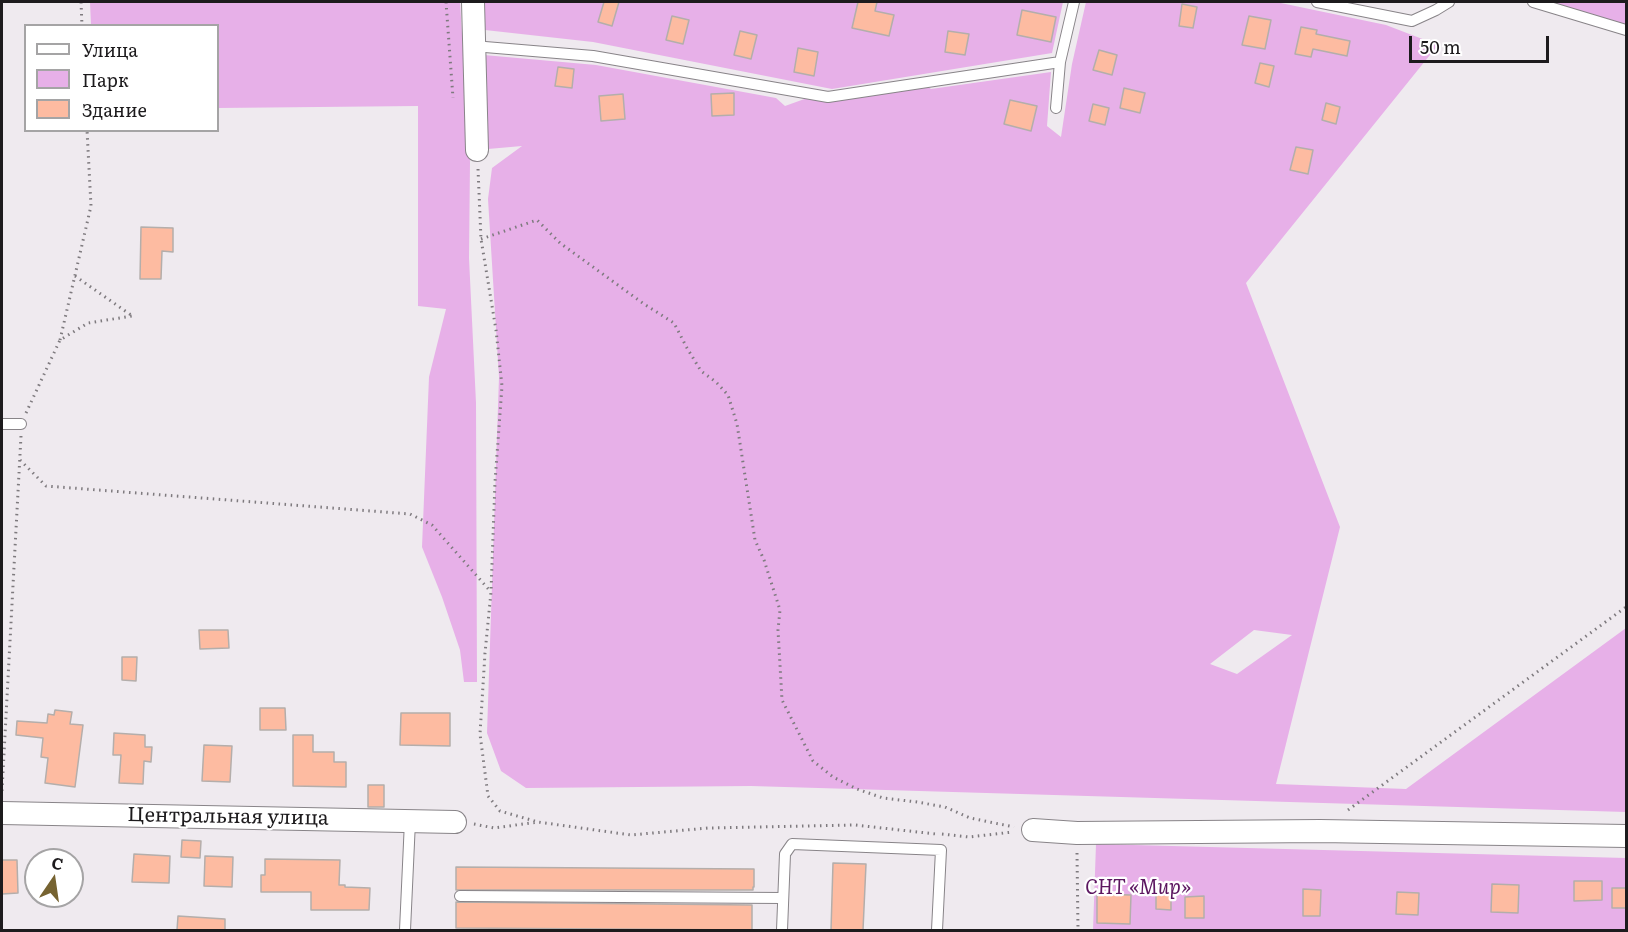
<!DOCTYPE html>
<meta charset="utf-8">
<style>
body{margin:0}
#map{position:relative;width:1628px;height:932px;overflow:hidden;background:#efeaef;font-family:Literata,serif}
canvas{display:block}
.frame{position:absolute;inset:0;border:3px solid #1d1b1d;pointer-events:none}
.legend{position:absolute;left:24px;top:24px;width:195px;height:108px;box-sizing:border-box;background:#fff;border:2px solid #a5a4a5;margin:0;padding:8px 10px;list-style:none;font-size:18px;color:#1d1b1d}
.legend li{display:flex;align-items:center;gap:12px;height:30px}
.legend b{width:30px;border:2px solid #a5a4a5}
.north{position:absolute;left:24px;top:848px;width:60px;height:60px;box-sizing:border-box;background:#fff;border:2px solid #a5a4a5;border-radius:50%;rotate:13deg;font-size:16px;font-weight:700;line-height:24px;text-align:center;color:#1d1b1d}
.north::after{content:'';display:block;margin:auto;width:21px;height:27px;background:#766331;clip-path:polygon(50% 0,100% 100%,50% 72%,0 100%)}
.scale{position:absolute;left:1409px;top:36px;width:140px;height:27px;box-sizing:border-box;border:3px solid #1d1b1d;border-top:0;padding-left:8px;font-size:18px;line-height:21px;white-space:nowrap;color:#1d1b1d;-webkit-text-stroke:4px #fff;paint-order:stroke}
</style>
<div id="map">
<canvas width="1628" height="932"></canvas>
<div class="frame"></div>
<ul class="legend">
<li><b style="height:8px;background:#fff"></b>Улица</li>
<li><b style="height:16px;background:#e7b0e8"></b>Парк</li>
<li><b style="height:16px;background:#fdbba1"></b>Здание</li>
</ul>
<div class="north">С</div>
<div class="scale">50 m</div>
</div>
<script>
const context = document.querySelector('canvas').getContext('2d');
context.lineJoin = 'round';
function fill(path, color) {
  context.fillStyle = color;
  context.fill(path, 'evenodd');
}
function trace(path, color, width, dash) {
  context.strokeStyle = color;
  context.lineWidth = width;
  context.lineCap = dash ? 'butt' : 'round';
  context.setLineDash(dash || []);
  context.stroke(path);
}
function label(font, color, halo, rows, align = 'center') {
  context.font = font + ' Literata,serif';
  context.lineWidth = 4.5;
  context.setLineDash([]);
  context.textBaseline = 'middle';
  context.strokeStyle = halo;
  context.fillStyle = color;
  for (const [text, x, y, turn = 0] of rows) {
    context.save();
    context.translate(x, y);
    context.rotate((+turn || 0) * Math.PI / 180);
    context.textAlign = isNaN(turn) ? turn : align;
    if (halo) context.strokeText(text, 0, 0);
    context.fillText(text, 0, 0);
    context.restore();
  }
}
const green = new Path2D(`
 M 90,2 L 460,2 L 470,162 L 469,258 L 476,403 L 477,682 L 464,682 L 460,650 L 442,597 L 422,547 L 429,377 L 446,309 L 418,306 L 418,106 L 218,108 L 218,26 L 91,25 Z
 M 485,2 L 1063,2 L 1052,53 L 832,89 L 593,42 L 485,30 Z
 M 1086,2 L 1276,2 L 1386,25 L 1438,45 L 1246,283 L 1340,527 L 1276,784 L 1406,789 L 1626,628 L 1626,812 L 751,786 L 526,788 L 501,771 L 487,733 L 499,377 L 488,199 L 492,168 L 522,146 L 488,149 L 484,55 L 596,65 L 776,98 L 785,106 L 810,97 L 919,80 L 931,89 L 1051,72 L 1047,126 L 1061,137 L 1072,64 ZM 1254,630 L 1292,635 L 1237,674 L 1210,664 Z
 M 1543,2 L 1626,2 L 1626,27 Z
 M 1096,844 L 1626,858 L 1626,930 L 1093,930 Z`);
const building = new Path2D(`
 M 604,2 L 619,2 L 612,26 L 598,22 Z
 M 858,2 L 877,2 L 875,11 L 894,15 L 889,36 L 852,28 Z
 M 1182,4 L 1197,7 L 1193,28 L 1179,26 Z
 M 1022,10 L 1056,17 L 1051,42 L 1017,35 Z
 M 672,16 L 689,20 L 683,44 L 666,40 Z
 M 1249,16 L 1271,20 L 1265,49 L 1242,45 Z
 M 1301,27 L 1317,30 L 1316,34 L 1350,41 L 1347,56 L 1313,49 L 1311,57 L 1295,54 Z
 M 740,31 L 757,35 L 751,59 L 734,55 Z
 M 948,31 L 969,34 L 965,55 L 945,52 Z
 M 798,48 L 818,52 L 814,76 L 794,72 Z
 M 1099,50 L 1117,55 L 1112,75 L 1093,70 Z
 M 1260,63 L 1274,66 L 1269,87 L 1255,83 Z
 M 558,67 L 574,69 L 572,88 L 555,86 Z
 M 1124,88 L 1145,93 L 1140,113 L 1120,108 Z
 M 734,93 L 734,115 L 712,116 L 711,94 Z
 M 623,94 L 625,119 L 601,121 L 599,96 Z
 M 1010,100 L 1037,106 L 1031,131 L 1004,124 Z
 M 1326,103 L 1340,107 L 1336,124 L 1322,120 Z
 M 1093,104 L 1109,108 L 1105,125 L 1089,121 Z
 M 1296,147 L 1313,150 L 1308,174 L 1290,170 Z
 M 141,227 L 173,228 L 173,252 L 162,251 L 161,279 L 140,279 Z
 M 199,630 L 228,630 L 229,648 L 200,649 Z
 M 122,657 L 137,657 L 136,681 L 122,680 Z
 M 260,708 L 285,708 L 286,730 L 260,730 Z
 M 55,710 L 72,712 L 70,724 L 83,725 L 75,787 L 45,783 L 48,758 L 41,757 L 43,738 L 16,735 L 17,721 L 47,723 L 48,714 L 54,715 Z
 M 401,713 L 450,713 L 450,746 L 400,745 Z
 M 114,733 L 145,735 L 145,747 L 152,747 L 151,762 L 144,761 L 143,784 L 119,783 L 121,755 L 113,755 Z
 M 293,735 L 313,735 L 313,752 L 334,752 L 334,762 L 346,762 L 346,787 L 293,786 Z
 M 204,745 L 232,746 L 230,782 L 202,781 Z
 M 368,785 L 384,785 L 384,807 L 368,807 Z
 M 182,840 L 201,841 L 200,858 L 181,857 Z
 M 134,854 L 170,856 L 169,883 L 132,882 Z
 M 205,856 L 233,857 L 232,887 L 204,886 Z
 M 265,859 L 340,860 L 339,885 L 345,885 L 345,887 L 370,888 L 369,910 L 311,910 L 311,892 L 261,892 L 261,875 L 265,875 Z
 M 2,860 L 17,860 L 18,893 L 2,894 Z
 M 833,863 L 866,864 L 863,930 L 831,930 Z
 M 456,867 L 754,869 L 754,887 L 753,887 L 753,890 L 456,890 Z
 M 1574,881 L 1602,881 L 1602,900 L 1574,901 Z
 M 1492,884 L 1519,885 L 1518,913 L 1491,912 Z
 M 1612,888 L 1626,888 L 1626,908 L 1612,908 Z
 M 1156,889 L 1171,889 L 1171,910 L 1156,909 Z
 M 1303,889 L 1321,890 L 1320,916 L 1303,916 Z
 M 1397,892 L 1419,893 L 1418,915 L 1396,914 Z
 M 1097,894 L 1131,895 L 1130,924 L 1097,923 Z
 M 1204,896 L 1204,918 L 1185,918 L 1185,897 Z
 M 456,902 L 752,905 L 752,930 L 456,928 Z
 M 178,916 L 225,919 L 225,930 L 177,930 Z`);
const path = new Path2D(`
 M 81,2 L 82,26
 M 446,2 L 453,98
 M 478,169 L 481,239 L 496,330 L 502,386 L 495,482 L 491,592 L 485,653 L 480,734 L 488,796 L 500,811 L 538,822
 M 481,239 L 537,220 L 560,243 L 644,304 L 674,323 L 687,348 L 701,371 L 716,382 L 728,395 L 737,424 L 755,540 L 764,560 L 780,610 L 778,630 L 782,700 L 813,761 L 833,777 L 857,789 L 883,798 L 917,802 L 945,807 L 970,818 L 1014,827
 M 75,276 L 131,315
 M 60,340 L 91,206 L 87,130
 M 26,413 L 60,340 L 88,323 L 132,316
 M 20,460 L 46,486 L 410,514 L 432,525 L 491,592
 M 2,791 L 21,436
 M 1348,810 L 1626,607
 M 474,824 L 494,828 L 538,822 L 631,835 L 708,828 L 855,825 L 936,834
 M 942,834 L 969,837 L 1013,832
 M 1077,853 L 1078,930`);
const lane = new Path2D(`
 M 1317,2 L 1412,21 L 1436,10 L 1449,2
 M 1533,2 L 1626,30
 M 473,46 L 593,56 L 828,97 L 1060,62
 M 1056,108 L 1060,62 L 1074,2
 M 2,424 L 21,424
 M 460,896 L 783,898
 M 405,930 L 410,821
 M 782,930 L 785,854 L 792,844 L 941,850 L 937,930`);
const street = new Path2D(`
 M 473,2 L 477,150
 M 2,813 L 455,822
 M 1033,830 L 1077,833 L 1320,831 L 1626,836`);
const streetNames = [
 ["Центральная улица",228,817,1]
];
const parkNames = [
 ["СНТ «Мир»",1138,888]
];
fill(green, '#e7b0e8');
fill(building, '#fdbba1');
trace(building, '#b4aeab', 1.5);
trace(lane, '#888488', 12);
trace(street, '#888488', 24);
trace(path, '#7e7a7e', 3, [1.5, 4.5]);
trace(lane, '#fff', 10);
trace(street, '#fff', 22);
label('20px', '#1d1b1d', '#fff', streetNames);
label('italic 20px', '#5c1660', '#fff', parkNames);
</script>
